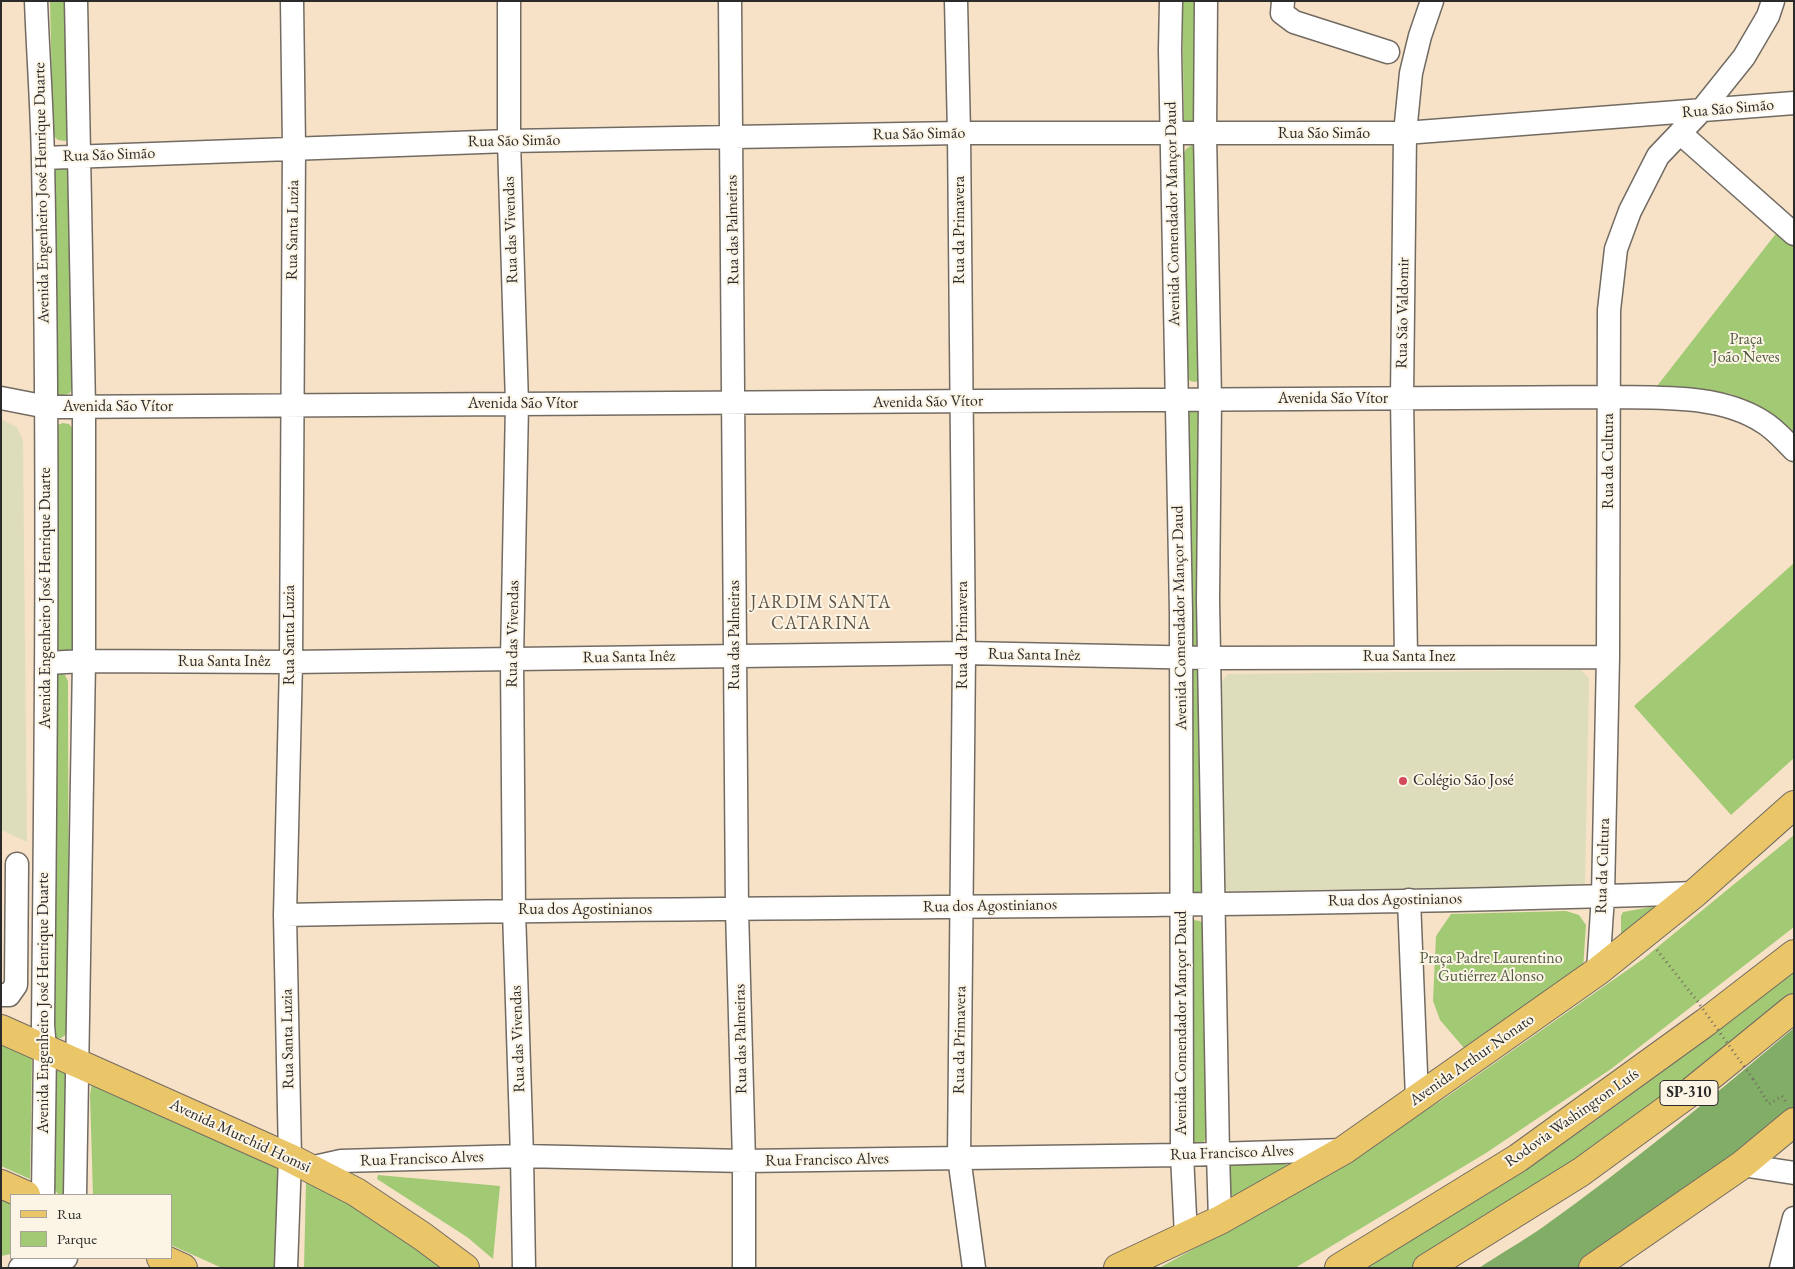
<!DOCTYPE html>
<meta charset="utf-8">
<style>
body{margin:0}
#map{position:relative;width:1795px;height:1269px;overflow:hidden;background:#f7e2c8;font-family:"EB Garamond",serif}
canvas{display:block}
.frame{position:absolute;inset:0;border:2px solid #2b2b2b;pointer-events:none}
.legend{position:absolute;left:10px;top:1194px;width:162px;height:65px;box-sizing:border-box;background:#fcf5e5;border:1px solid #a8a49b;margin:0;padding:6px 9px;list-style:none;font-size:15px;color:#2b2b2b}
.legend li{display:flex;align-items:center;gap:10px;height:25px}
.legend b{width:25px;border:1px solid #a8a49b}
</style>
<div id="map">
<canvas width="1795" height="1269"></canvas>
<div class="frame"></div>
<ul class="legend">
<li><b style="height:6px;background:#ebc669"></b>Rua</li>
<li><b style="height:14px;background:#a2c974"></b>Parque</li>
</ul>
</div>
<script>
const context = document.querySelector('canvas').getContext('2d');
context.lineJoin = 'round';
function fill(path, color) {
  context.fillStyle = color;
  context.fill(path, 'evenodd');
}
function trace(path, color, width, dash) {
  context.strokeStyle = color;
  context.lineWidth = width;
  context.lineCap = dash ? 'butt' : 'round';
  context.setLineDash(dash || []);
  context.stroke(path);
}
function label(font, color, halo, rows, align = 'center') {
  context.font = font + ' "EB Garamond",serif';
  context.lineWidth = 4;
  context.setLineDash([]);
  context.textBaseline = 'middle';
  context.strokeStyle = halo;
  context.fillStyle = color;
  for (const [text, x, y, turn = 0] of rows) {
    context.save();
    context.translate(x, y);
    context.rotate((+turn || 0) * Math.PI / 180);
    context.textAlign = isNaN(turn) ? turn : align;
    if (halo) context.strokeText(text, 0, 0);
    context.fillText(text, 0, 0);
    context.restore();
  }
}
const built = new Path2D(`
 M 1,419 L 17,427 L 23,441 L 27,842 L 1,830 Z
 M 1581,670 L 1589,678 L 1585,886 L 1228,891 L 1217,880 L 1221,682 L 1228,674 Z`);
const green = new Path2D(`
 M 50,1 L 69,1 L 70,137 L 65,141 L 58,140 L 53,135 Z
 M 1182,1 L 1199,1 L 1202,118 L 1189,127 L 1184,121 Z
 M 1192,145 L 1198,146 L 1200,380 L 1195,382 L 1190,381 L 1186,374 L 1184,356 L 1183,156 L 1186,149 Z
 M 59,163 L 71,169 L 73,387 L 70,393 L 61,396 L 53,394 L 53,168 Z
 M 1778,231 L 1794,245 L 1794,438 L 1784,426 L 1731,394 L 1686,387 L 1657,386 Z
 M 1191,410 L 1197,410 L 1203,414 L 1203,643 L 1197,648 L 1191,646 L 1184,414 Z
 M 63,423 L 69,424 L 73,429 L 76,649 L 64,654 L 58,650 L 54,431 L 57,425 Z
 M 1794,563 L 1794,758 L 1731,815 L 1634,706 Z
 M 1202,667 L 1203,886 L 1202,891 L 1196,894 L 1189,892 L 1190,669 Z
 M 58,673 L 65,675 L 68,681 L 69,1024 L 67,1034 L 61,1038 L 54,1038 L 53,678 Z
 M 1794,835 L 1794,927 L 1611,1069 L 1486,1153 L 1295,1268 L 1159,1268 L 1272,1206 L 1445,1098 L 1643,959 Z
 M 1651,907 L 1654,908 L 1656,911 L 1624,936 L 1621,933 L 1621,916 L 1623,912 Z
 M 1566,911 L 1579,915 L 1586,925 L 1583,969 L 1475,1049 L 1464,1048 L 1440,1020 L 1433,1001 L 1436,936 L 1451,914 Z
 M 1194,920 L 1200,921 L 1207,926 L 1207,1134 L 1204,1142 L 1200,1145 L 1193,1144 L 1187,926 Z
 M 1794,967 L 1794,996 L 1617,1135 L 1468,1233 L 1411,1268 L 1365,1268 C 1443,1221 1521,1174 1595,1121 C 1663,1072 1728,1018 1794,967 Z
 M 1,1041 L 32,1055 L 30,1179 L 1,1166 Z
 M 63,1070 L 71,1078 L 66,1195 L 58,1194 L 54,1189 L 55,1084 L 57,1071 Z
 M 92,1082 L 282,1166 L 279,1268 L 222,1268 L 171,1245 L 171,1195 L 93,1195 L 90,1095 Z
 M 1229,1164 L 1284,1164 L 1289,1165 L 1238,1197 L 1230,1195 Z
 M 378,1175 L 500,1186 L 493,1259 L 467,1237 L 377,1179 Z
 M 316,1180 L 452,1268 L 304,1268 L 306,1183 Z
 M 1,1196 L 11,1200 L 11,1254 L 1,1256 Z`);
const forest = new Path2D(`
 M 1794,1028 L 1794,1109 L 1658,1215 L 1579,1268 L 1479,1268 C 1500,1254 1523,1241 1543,1227 C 1630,1165 1712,1097 1794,1028 Z`);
const path = new Path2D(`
 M 1657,950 L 1698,1002
 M 1753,1079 L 1769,1104 L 1782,1096 L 1786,1102`);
const minor = new Path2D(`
 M 36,1 C 38,54 42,107 43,161 C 49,449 46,737 43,1025 L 45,1049 L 43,1195
 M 509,1 L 509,141 L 517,404 L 512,659 L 514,911 L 522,1156 L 524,1268
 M 730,1 L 737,910 L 744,1161 L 744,1268
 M 956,1 L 959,133 L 964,653 L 959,1157 L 974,1268
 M 1171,1 L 1170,50 L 1181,613 L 1182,1155 L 1186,1236
 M 1206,1 L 1205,134 L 1210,400 L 1208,600 L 1218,1154 L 1220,1220
 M 1283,1 L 1282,13 L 1294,22 L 1388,52
 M 1680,133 L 1794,234
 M 43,158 L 509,141 L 959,133 L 1405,133 L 1794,103
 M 1,398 L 47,407 L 1609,397 C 1659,398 1720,394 1763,422 C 1775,429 1784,440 1794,450
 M 1406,657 L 1402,398 L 1405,133 L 1411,73 L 1420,36 L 1432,1
 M 47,663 L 84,661 L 291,662 L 964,653 L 1210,658 L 1608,657
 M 1409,900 L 1417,1098
 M 285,915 C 755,905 1225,910 1695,893
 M 1598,971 L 1603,896 L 1608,657 L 1609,310 L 1616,249 L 1630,211 L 1658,156 L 1700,112 L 1744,57 L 1768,16 L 1773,1
 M 1,995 L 9,995 L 16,985 L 17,864
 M 1742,1165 L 1794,1173
 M 310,1168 L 341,1161 L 522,1156 L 744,1161 L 1182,1155 L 1344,1150
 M 75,1195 L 84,661 L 84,407 L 76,1
 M 20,1268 L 66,1258
 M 286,1268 L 290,1158 L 285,915 L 291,662 L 294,147 L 292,1
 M 1781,1268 L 1794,1218`);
const major = new Path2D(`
 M 1,1029 L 290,1158 L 356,1192 L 422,1236 L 465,1268
 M 1,1184 L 26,1195
 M 161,1258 L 183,1268
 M 1118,1268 L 1220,1220 L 1344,1150 L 1598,971 L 1695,893 L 1794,805
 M 1593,1268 L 1742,1165 L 1794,1122`);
const highway = new Path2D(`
 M 1339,1268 L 1518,1158 L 1706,1022 L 1794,954
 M 1427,1268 L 1581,1172 L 1692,1091 L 1794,1008`);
const pathBridge = new Path2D(`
 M 1700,1005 L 1753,1079`);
const markers = [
 [1403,781,5,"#d1495b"]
];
const shields = [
 [1689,1093,58]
];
const shieldNames = [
 ["SP-310",1689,1093]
];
const streetNames = [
 ["Rua São Simão",1728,109,-5],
 ["Rua São Simão",919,134,-1],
 ["Rua São Simão",1324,134],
 ["Rua São Simão",514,141,-1],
 ["Rua São Simão",109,155,-2],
 ["Avenida Engenheiro José Henrique Duarte",42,193,-91],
 ["Avenida Comendador Mançor Daud",1173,214,-91],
 ["Rua Santa Luzia",293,230,-89],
 ["Rua das Vivendas",511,230,-92],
 ["Rua das Palmeiras",733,230,-91],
 ["Rua da Primavera",960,230,-90],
 ["Rua São Valdomir",1403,313,-89],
 ["Avenida São Vítor",1333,399],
 ["Avenida São Vítor",928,402,-1],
 ["Avenida São Vítor",523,404],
 ["Avenida São Vítor",118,407],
 ["Rua da Cultura",1609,461,-90],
 ["Avenida Engenheiro José Henrique Duarte",46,598,-90],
 ["Avenida Comendador Mançor Daud",1180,618,-91],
 ["Rua das Vivendas",513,634,-89],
 ["Rua Santa Luzia",290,635,-90],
 ["Rua das Palmeiras",735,635,-90],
 ["Rua da Primavera",963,635,-90],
 ["Rua Santa Inêz",1034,655,1],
 ["Rua Santa Inêz",629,657,-1],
 ["Rua Santa Inez",1409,657],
 ["Rua Santa Inêz",224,662],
 ["Rua da Cultura",1603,866,-88],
 ["Rua dos Agostinianos",1395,900,-1],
 ["Rua dos Agostinianos",990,906,-1],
 ["Rua dos Agostinianos",585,910],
 ["Avenida Engenheiro José Henrique Duarte",44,1003,-90],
 ["Avenida Comendador Mançor Daud",1182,1023,-90],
 ["Rua Santa Luzia",288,1039,-91],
 ["Rua das Vivendas",518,1039,-92],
 ["Rua das Palmeiras",741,1039,-91],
 ["Rua da Primavera",960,1040,-89],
 ["Avenida Arthur Nonato",1472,1060,-35],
 ["Rodovia Washington Luís",1572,1118,-35],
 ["Avenida Murchid Homsi",240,1136,25],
 ["Rua Francisco Alves",1232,1153,-2],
 ["Rua Francisco Alves",422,1159,-2],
 ["Rua Francisco Alves",827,1160,-1]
];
const parkNames = [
 ["Praça",1746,340],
 ["João Neves",1746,358],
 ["Praça Padre Laurentino",1491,959],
 ["Gutiérrez Alonso",1491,977]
];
const poiNames = [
 ["Colégio São José",1413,781]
];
const neighbourhoodNames = [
 ["JARDIM SANTA",821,603],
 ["CATARINA",821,624]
];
fill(built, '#deddbb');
fill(green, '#a2c974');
fill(forest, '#81ad66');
trace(minor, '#726b62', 25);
trace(major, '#726b62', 30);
trace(highway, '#726b62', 30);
trace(path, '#726b62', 3, [1, 4]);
trace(minor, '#fff', 22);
trace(major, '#ebc669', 28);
trace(highway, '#ebc669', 28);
trace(pathBridge, '#726b62', 3, [1, 4]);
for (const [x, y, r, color] of markers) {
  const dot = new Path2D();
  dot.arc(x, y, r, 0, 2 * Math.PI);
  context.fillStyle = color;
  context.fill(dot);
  trace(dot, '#fcf5e5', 2);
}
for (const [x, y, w] of shields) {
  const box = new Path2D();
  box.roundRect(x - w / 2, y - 12.5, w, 25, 4);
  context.fillStyle = '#fcf5e5';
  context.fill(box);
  trace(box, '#2b2b2b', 1);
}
label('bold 15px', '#2b2b2b', null, shieldNames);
label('16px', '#2b2b2b', '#fcf5e5', streetNames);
label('16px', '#4f5a41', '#fcf5e5', parkNames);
label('16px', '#2b2b2b', '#fcf5e5', poiNames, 'left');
context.letterSpacing = '1px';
label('18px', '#615547', '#fcf5e5', neighbourhoodNames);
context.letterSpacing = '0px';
</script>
